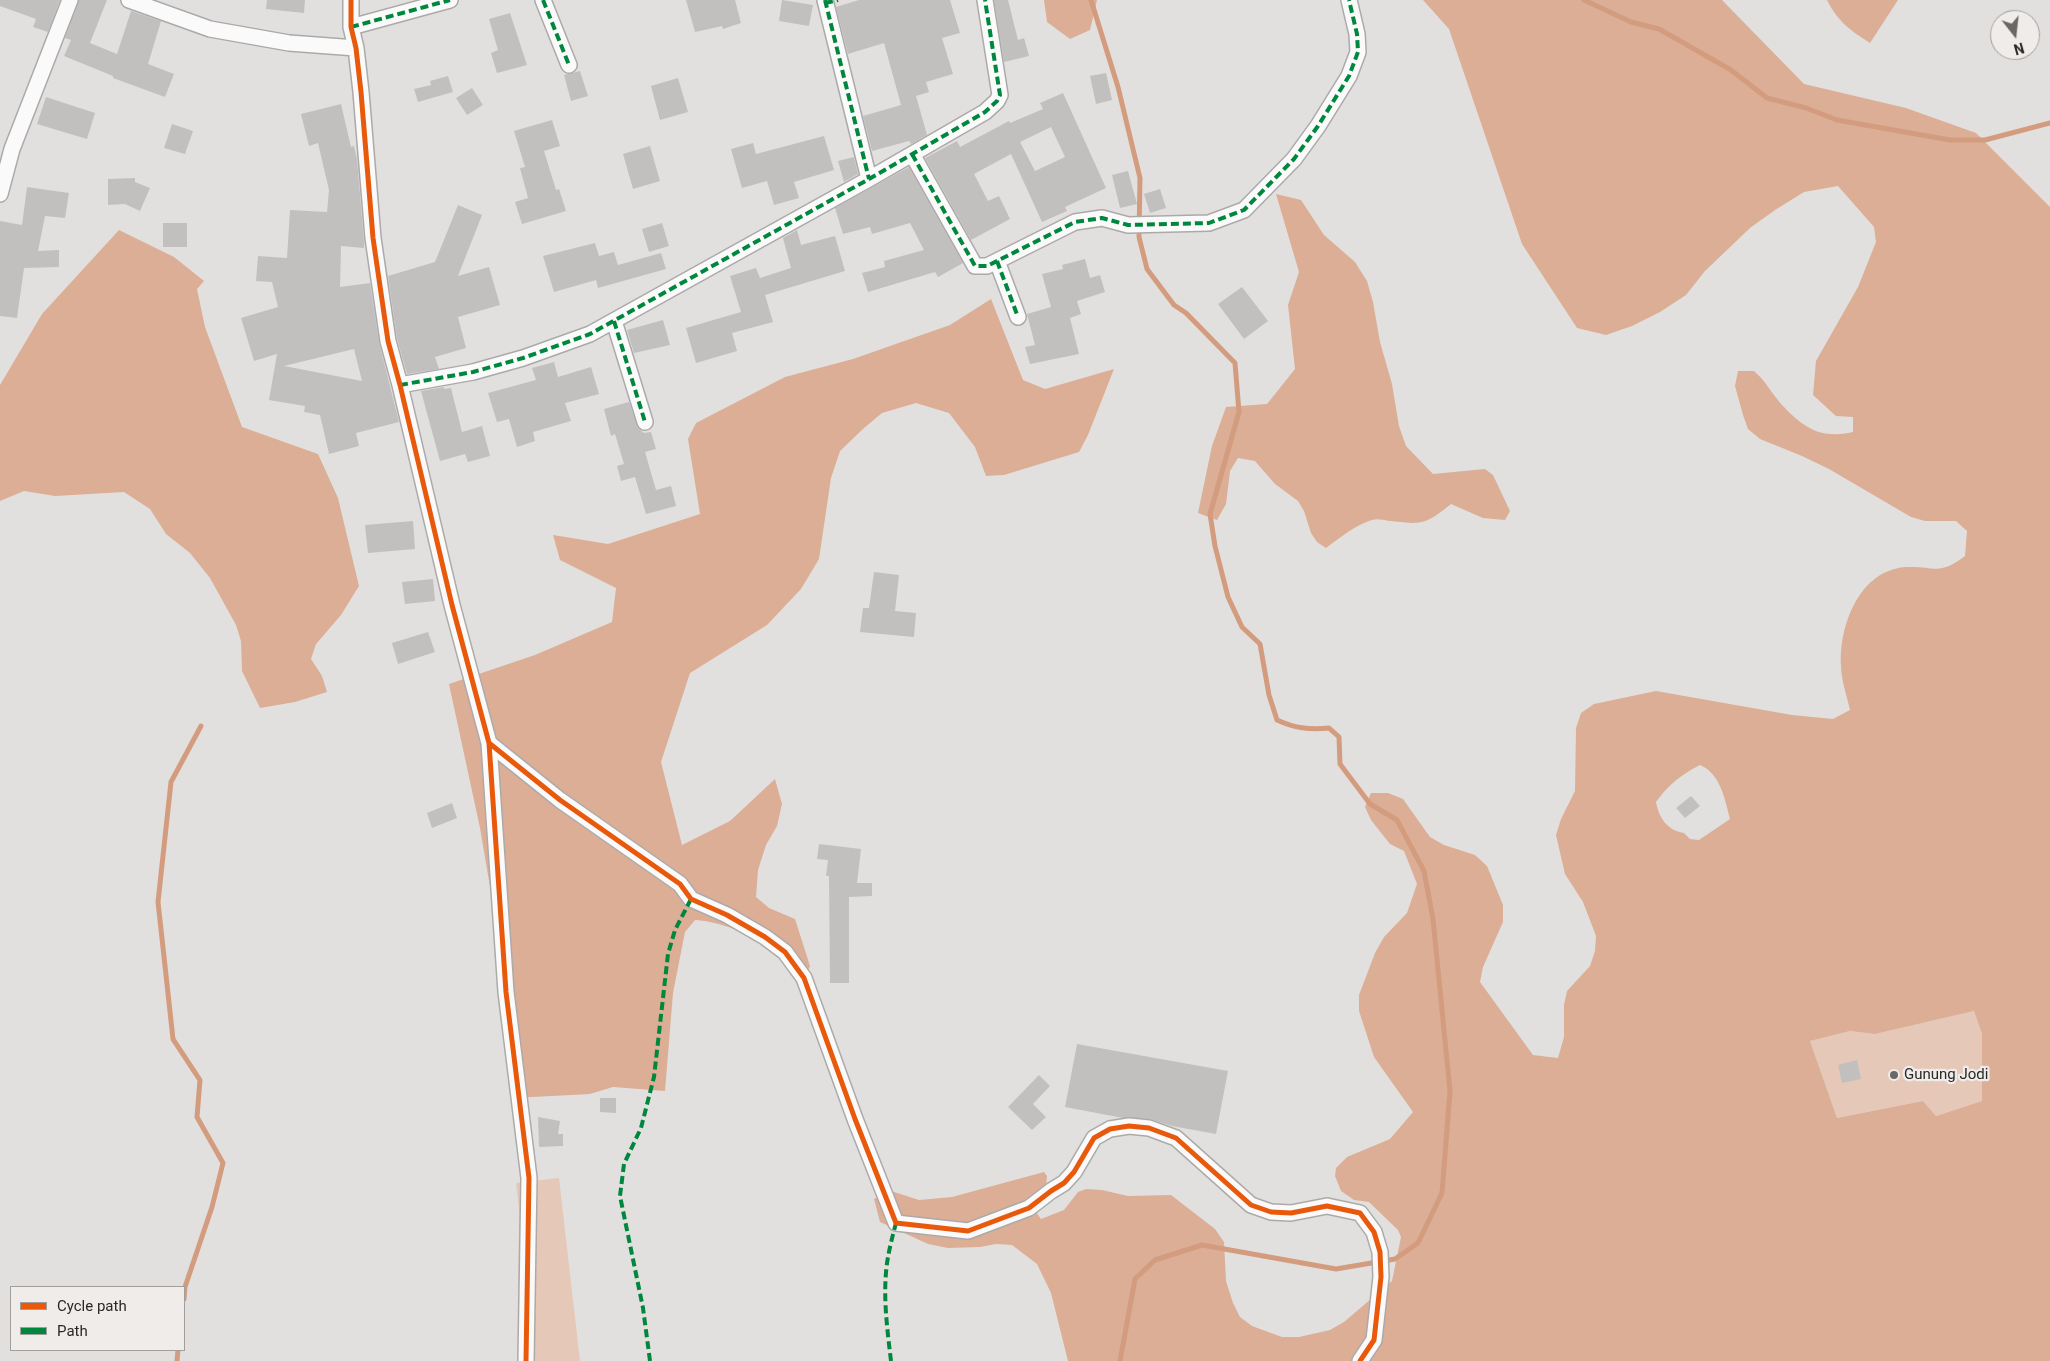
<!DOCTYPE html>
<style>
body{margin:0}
#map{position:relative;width:2050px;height:1361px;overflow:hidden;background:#e2e0de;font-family:Roboto,sans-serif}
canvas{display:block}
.legend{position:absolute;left:10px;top:1286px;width:175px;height:65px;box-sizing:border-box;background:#f0ecea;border:1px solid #a19e9c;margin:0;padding:6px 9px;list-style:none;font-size:15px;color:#2a2827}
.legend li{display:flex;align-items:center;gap:10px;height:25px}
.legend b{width:25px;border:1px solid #a19e9c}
.north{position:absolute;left:1990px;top:10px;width:50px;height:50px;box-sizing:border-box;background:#f0ecea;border:1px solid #a19e9c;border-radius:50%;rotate:164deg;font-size:14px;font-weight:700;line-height:20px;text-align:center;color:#2a2827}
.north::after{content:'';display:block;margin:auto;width:18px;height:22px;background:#6a6867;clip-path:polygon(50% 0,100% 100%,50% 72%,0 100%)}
</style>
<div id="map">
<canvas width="2050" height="1361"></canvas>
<ul class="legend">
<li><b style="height:6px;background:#e8590c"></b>Cycle path</li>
<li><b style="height:6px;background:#00873e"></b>Path</li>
</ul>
<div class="north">N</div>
</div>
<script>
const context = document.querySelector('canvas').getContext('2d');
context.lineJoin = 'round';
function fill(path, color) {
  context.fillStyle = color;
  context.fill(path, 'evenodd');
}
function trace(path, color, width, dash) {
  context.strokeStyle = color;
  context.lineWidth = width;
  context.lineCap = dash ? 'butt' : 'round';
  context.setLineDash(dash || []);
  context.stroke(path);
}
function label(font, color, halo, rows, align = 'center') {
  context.font = font + ' Roboto,sans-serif';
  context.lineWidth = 4.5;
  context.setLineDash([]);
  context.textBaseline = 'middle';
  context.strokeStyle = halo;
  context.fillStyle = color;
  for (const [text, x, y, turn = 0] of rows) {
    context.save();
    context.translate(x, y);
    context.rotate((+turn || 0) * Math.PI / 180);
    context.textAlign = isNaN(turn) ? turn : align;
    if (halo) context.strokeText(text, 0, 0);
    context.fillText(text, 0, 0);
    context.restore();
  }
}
const green = new Path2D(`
 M 1974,1011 L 1982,1034 L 1982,1101 L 1936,1116 L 1923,1101 L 1837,1118 L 1810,1041 L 1850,1031 L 1875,1034 Z
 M 559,1178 L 580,1361 L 518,1361 L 519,1208 L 516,1183 Z`);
const forest = new Path2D(`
 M 1044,0 L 1097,0 L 1090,30 L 1070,39 L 1047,22 Z
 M 1423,0 L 1722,0 L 1804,84 L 1906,108 L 1976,133 L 2050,207 L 2050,1361 L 1068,1361 L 1051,1293 L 1037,1264 L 1012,1245 L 996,1244 L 980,1247 L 948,1248 L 928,1244 L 880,1222 L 874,1199 L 891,1191 L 919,1200 L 952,1197 L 1044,1172 L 1047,1176 L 1046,1186 L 1034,1209 L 1041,1219 L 1064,1210 L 1078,1192 L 1086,1189 L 1102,1190 L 1128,1196 L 1171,1195 L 1215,1229 L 1224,1242 L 1226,1281 L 1233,1303 L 1240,1317 L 1252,1326 L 1282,1337 L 1299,1337 L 1330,1330 L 1344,1322 L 1392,1281 L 1401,1237 L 1398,1230 L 1369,1202 L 1354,1200 L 1341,1191 L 1335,1176 L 1336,1168 L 1347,1157 L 1390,1139 L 1413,1112 L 1374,1057 L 1359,1011 L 1359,995 L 1375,953 L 1384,937 L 1407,913 L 1417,884 L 1404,851 L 1390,844 L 1371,820 L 1365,807 L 1371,793 L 1388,793 L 1403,799 L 1430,837 L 1444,845 L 1475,855 L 1487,866 L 1503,905 L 1503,922 L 1483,967 L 1480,982 L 1533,1055 L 1558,1058 L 1564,1037 L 1564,1005 L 1567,991 L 1590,966 L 1595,951 L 1596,936 L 1583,902 L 1565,874 L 1556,835 L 1561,819 L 1575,791 L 1576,728 L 1581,713 L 1594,704 L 1656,691 L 1792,715 L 1833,719 L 1850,710 C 1847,696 1841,680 1841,665 C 1839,625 1860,569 1907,567 C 1935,566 1939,576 1965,556 L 1967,531 L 1956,521 L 1925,521 L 1911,517 L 1829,469 L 1802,456 L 1760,439 L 1748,429 L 1743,415 L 1735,386 L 1738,371 L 1754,371 C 1767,382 1772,395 1784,407 C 1805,429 1822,439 1853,432 L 1853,417 L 1836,416 L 1813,395 L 1816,361 L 1858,287 L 1876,242 L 1874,227 L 1838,186 L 1804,192 L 1775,210 L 1750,228 L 1705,271 L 1686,295 L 1660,312 L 1632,326 L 1606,335 L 1577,328 L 1522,244 L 1449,29 ZM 1700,765 C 1720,773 1725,799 1730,819 L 1699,840 L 1690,839 L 1684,833 C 1667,830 1659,818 1656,802 C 1668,785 1682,774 1700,765 ZM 1974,1011 L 1982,1034 L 1982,1101 L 1936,1116 L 1923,1101 L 1837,1118 L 1810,1041 L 1850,1031 L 1875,1034 Z
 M 1827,0 L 1898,0 L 1870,43 C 1850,30 1838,22 1827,0 Z
 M 1276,194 L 1301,200 L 1324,235 L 1355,262 L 1367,281 L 1373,302 L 1380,342 L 1392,384 L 1399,426 L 1406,446 L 1433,474 L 1485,469 L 1493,475 L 1510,511 L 1505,520 L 1483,518 L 1451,504 C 1426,524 1423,525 1391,521 C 1386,521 1378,518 1372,520 C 1355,525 1341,537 1326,548 L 1317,542 L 1311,533 L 1304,511 L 1298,501 L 1275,484 L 1255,461 L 1238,458 L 1230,471 L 1226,504 L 1217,520 L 1198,513 L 1212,446 L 1226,407 L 1267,404 L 1295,369 L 1288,305 L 1299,272 Z
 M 119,230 L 174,257 L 204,281 L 197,289 L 205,327 L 242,427 L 318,454 L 338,498 L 359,586 L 341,615 L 316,644 L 311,659 L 322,676 L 327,692 L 295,702 L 260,708 L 242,671 L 241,641 L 236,625 L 210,578 L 190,553 L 166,534 L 150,509 L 124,492 L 55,496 L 24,491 L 0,501 L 0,385 L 42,314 Z
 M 991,299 L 1023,380 L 1045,389 L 1114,369 L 1088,435 L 1079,452 L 1004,475 L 986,476 L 975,447 L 949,413 L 916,403 L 882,413 L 864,428 L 840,451 L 831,478 L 819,559 L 801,589 L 767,625 L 690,673 L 661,762 L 682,845 L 730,821 L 775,779 L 782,804 L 777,826 L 766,845 L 758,870 L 756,897 L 769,908 L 795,919 L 810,966 L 801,985 C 794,976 788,965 780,957 C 758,937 725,922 695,920 L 685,932 L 673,993 L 665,1091 L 613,1087 L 590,1094 L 513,1098 L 494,910 L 480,828 L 449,684 L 535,655 L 612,622 L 616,588 L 560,560 L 553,535 L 608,544 L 700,514 L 688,439 L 696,423 L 785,377 L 853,359 L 950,325 Z`);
const stream = new Path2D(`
 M 1091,0 L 1118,87 L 1140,178 L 1139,237 L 1147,269 L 1174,305 L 1186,313 L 1235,363 L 1239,412 L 1210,514 L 1215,546 L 1228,597 L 1242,627 L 1260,644 L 1269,695 L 1277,720 C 1294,728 1309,730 1329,728 L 1339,737 L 1340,764 L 1370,804 L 1397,820 L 1424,871 L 1433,919 L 1450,1091 L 1442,1193 L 1418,1243 L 1395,1259 L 1336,1269 L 1202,1245 L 1155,1260 L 1135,1279 L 1120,1361
 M 1584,0 L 1631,22 L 1659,29 L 1731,70 L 1767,98 L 1806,108 L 1837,120 L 1950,140 L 1985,140 L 2050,123
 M 184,1299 L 185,1287 L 212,1207 L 223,1163 L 197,1117 L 200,1080 L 173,1039 L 158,902 L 171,782 L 201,726
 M 177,1361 L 178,1350`);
const building = new Path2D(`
 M 0,0 L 60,0 L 48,32 L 33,27 L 36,19 L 0,6 Z
 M 79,0 L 107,0 L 90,43 L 117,54 L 131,11 L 161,21 L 148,64 L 174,74 L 165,97 L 113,78 L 113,76 L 64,56 L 71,40 L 65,38 Z
 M 267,0 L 305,0 L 304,13 L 266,9 Z
 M 686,0 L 735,0 L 741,23 L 723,29 L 722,26 L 695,32 Z
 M 782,0 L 813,5 L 809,26 L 779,21 Z
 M 859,0 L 950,0 L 960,33 L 942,38 L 953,74 L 926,82 L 929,92 L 916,96 L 927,135 L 911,144 L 909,141 L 872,151 L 863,116 L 901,105 L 884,43 L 848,54 L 836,7 Z
 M 994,0 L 1008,0 L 1018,40 L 1024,38 L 1029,56 L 1004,62 Z
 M 510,13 L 527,65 L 497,73 L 491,53 L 498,50 L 489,19 Z
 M 580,71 L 588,96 L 571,101 L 564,75 Z
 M 1106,73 L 1112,100 L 1096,104 L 1090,76 Z
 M 448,76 L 453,92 L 418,102 L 414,89 L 431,85 L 430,81 Z
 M 678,78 L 688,112 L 660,120 L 651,86 Z
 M 472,88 L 483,105 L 467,115 L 456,98 Z
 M 1063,93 L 1106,188 L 1065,207 L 1067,211 L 1042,222 L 1011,154 L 974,174 L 988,201 L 999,196 L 1010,219 L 971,240 L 925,158 L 957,141 L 960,147 L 1009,121 L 1010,123 L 1043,109 L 1040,103 ZM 1051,127 L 1065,157 L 1035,171 L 1020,142 Z
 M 46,97 L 95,113 L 87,139 L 37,124 Z
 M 341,104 L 351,147 L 354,146 L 357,159 L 364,242 L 364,248 L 341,246 L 340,287 L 370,283 L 379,342 L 399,422 L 356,433 L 359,446 L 329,454 L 320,415 L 304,412 L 305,406 L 269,400 L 277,354 L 254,361 L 241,318 L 278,307 L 272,282 L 256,281 L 258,256 L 287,258 L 290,210 L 327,212 L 329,190 L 318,143 L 309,146 L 301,114 ZM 354,349 L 362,381 L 284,366 Z
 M 552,120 L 560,146 L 544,151 L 556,190 L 559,189 L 566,211 L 522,224 L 515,202 L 528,198 L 520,168 L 525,167 L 514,131 Z
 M 172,124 L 193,131 L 185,154 L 164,148 Z
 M 824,136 L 834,170 L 794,182 L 799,198 L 774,205 L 767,181 L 742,188 L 731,149 L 753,143 L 756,154 Z
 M 650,146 L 660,181 L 633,189 L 623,154 Z
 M 854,157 L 858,174 L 844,182 L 838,161 Z
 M 909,167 L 963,263 L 938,277 L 935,272 L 868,292 L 862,273 L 885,267 L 884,261 L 924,250 L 910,223 L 872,234 L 870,227 L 843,234 L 835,208 Z
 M 1128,171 L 1137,204 L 1120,208 L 1112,175 Z
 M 135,178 L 135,182 L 150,188 L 140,211 L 125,204 L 108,205 L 108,179 Z
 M 27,187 L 69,193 L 65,218 L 45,216 L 38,251 L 59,250 L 59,267 L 24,268 L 17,318 L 0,316 L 0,221 L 22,225 Z
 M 1160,189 L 1166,208 L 1150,213 L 1144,194 Z
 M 458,205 L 482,215 L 458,276 L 489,267 L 500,305 L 458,317 L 466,348 L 435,357 L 439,369 L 407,374 L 397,339 L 388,276 L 435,262 Z
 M 163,223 L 187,223 L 187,247 L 163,247 Z
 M 662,223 L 669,246 L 649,252 L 642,229 Z
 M 797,230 L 801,245 L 835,236 L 845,271 L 765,295 L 773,322 L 732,333 L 737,351 L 696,363 L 686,328 L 741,312 L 730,276 L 756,268 L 760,278 L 791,268 L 783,238 Z
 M 595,243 L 599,256 L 614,252 L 618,265 L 661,253 L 666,269 L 598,288 L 596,280 L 554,292 L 543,256 Z
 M 1085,259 L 1090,278 L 1100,275 L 1105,292 L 1077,301 L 1081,314 L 1070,318 L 1079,354 L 1030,364 L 1025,347 L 1035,345 L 1027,314 L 1051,307 L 1042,274 L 1063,269 L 1062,265 Z
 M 1242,287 L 1268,321 L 1244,339 L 1218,304 Z
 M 663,320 L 670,345 L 634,353 L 627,330 Z
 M 554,362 L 558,377 L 591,367 L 599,394 L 565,403 L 571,421 L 533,432 L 535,441 L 517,447 L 509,419 L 497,422 L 488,393 L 536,380 L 532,368 Z
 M 444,387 L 444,389 L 451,388 L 462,432 L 482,426 L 490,456 L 468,462 L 465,454 L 440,461 L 421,391 Z
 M 629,402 L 638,428 L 644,433 L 651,432 L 656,449 L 645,452 L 656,490 L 671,486 L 676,506 L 646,514 L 635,477 L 621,481 L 617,466 L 624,464 L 615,434 L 611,436 L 604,409 Z
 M 413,521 L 415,549 L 368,553 L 365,525 Z
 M 874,572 L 899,575 L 895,611 L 916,613 L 914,637 L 860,632 L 863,608 L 869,608 Z
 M 433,579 L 435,601 L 405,604 L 402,582 Z
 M 428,632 L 435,652 L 398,664 L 392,643 Z
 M 1691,796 L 1700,806 L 1685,818 L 1676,808 Z
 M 452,803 L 457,818 L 432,828 L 427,813 Z
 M 819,844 L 861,849 L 857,883 L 872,883 L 872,896 L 849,897 L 849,983 L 830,983 L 829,876 L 826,876 L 828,860 L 817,859 Z
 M 1077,1044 L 1228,1071 L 1216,1134 L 1172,1126 L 1150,1119 L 1123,1118 L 1065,1107 Z
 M 1857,1060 L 1861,1079 L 1842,1083 L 1838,1065 Z
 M 1039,1075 L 1050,1086 L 1033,1104 L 1046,1117 L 1032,1130 L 1008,1107 Z
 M 600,1098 L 616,1098 L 616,1113 L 600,1112 Z
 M 538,1117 L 560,1121 L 558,1134 L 563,1134 L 563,1146 L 539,1147 Z`);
const street = new Path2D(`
 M 129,0 L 210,29 L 289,43 L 356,48
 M 351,0 L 351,27 L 356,48 L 361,92 L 373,238 L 388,341 L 400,385 L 452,605 L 489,743 L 506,992 L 529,1178 L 526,1361
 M 543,0 L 569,65
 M 825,0 L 869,179
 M 351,27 L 450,0
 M 912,154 L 975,266 L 987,266 L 1075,222 L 1102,218 L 1128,225 L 1209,223 L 1244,210 L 1294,159 L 1318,126 L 1349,76 L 1358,52 L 1357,34 L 1349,0
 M 0,194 L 12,149 L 70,0
 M 997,261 L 1018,317
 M 614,321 L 645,422
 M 400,385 L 473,372 L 523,358 L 590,334 L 869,179 L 985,112 L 997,101 L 1000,95 L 985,0
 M 489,743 L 560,800 L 680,884 L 691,899 L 727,915 L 765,937 L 785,952 L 804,978 L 855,1119 L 896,1223 L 968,1231 L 1029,1208 L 1051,1191 L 1064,1183 L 1074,1172 L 1094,1138 L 1110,1129 L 1129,1126 L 1149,1128 L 1176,1138 L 1251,1205 L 1271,1212 L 1291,1213 L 1327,1206 L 1360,1213 L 1374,1232 L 1380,1252 L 1381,1277 L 1374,1340 L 1360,1361`);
const quiet = new Path2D(`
 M 543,0 L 569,65
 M 825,0 L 869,179
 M 825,3 L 838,0
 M 351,27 L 450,0
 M 912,154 L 975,266 L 987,266 L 1075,222 L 1102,218 L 1128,225 L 1209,223 L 1244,210 L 1294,159 L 1318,126 L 1349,76 L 1358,52 L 1357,34 L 1349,0
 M 997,261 L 1018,317
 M 614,321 L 645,422
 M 400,385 L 473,372 L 523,358 L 590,334 L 869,179 L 985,112 L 997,101 L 1000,95 L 985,0
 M 650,1361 L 643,1308 L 620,1196 L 624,1164 L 641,1128 L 654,1077 L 668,954 L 675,930 L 691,899
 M 891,1361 C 887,1327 882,1291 888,1257 C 890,1246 893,1234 896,1223`);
const cycleway = new Path2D(`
 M 351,0 L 351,27 L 356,48 L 361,92 L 373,238 L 388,341 L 400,385 L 452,605 L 489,743 L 506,992 L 529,1178 L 526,1361
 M 489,743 L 560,800 L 680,884 L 691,899 L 727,915 L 765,937 L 785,952 L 804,978 L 855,1119 L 896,1223 L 968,1231 L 1029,1208 L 1051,1191 L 1064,1183 L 1074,1172 L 1094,1138 L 1110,1129 L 1129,1126 L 1149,1128 L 1176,1138 L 1251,1205 L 1271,1212 L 1291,1213 L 1327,1206 L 1360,1213 L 1374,1232 L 1380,1252 L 1381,1277 L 1374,1340 L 1360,1361`);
const markers = [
 [1894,1075,5,"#6a6867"]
];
const poiNames = [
 ["Gunung Jodi",1904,1075]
];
fill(green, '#e6c8b8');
fill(forest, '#dbae95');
trace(stream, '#d49c7e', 5);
fill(building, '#c2c0bf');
trace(street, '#acaaa9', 18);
trace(street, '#fbfafa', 15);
trace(quiet, '#00873e', 4, [8, 4]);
trace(cycleway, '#e8590c', 5);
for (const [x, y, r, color] of markers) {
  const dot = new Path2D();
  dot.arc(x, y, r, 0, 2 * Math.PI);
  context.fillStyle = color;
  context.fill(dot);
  trace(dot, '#f0ecea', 2);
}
label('15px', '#2a2827', '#f0ecea', poiNames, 'left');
</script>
